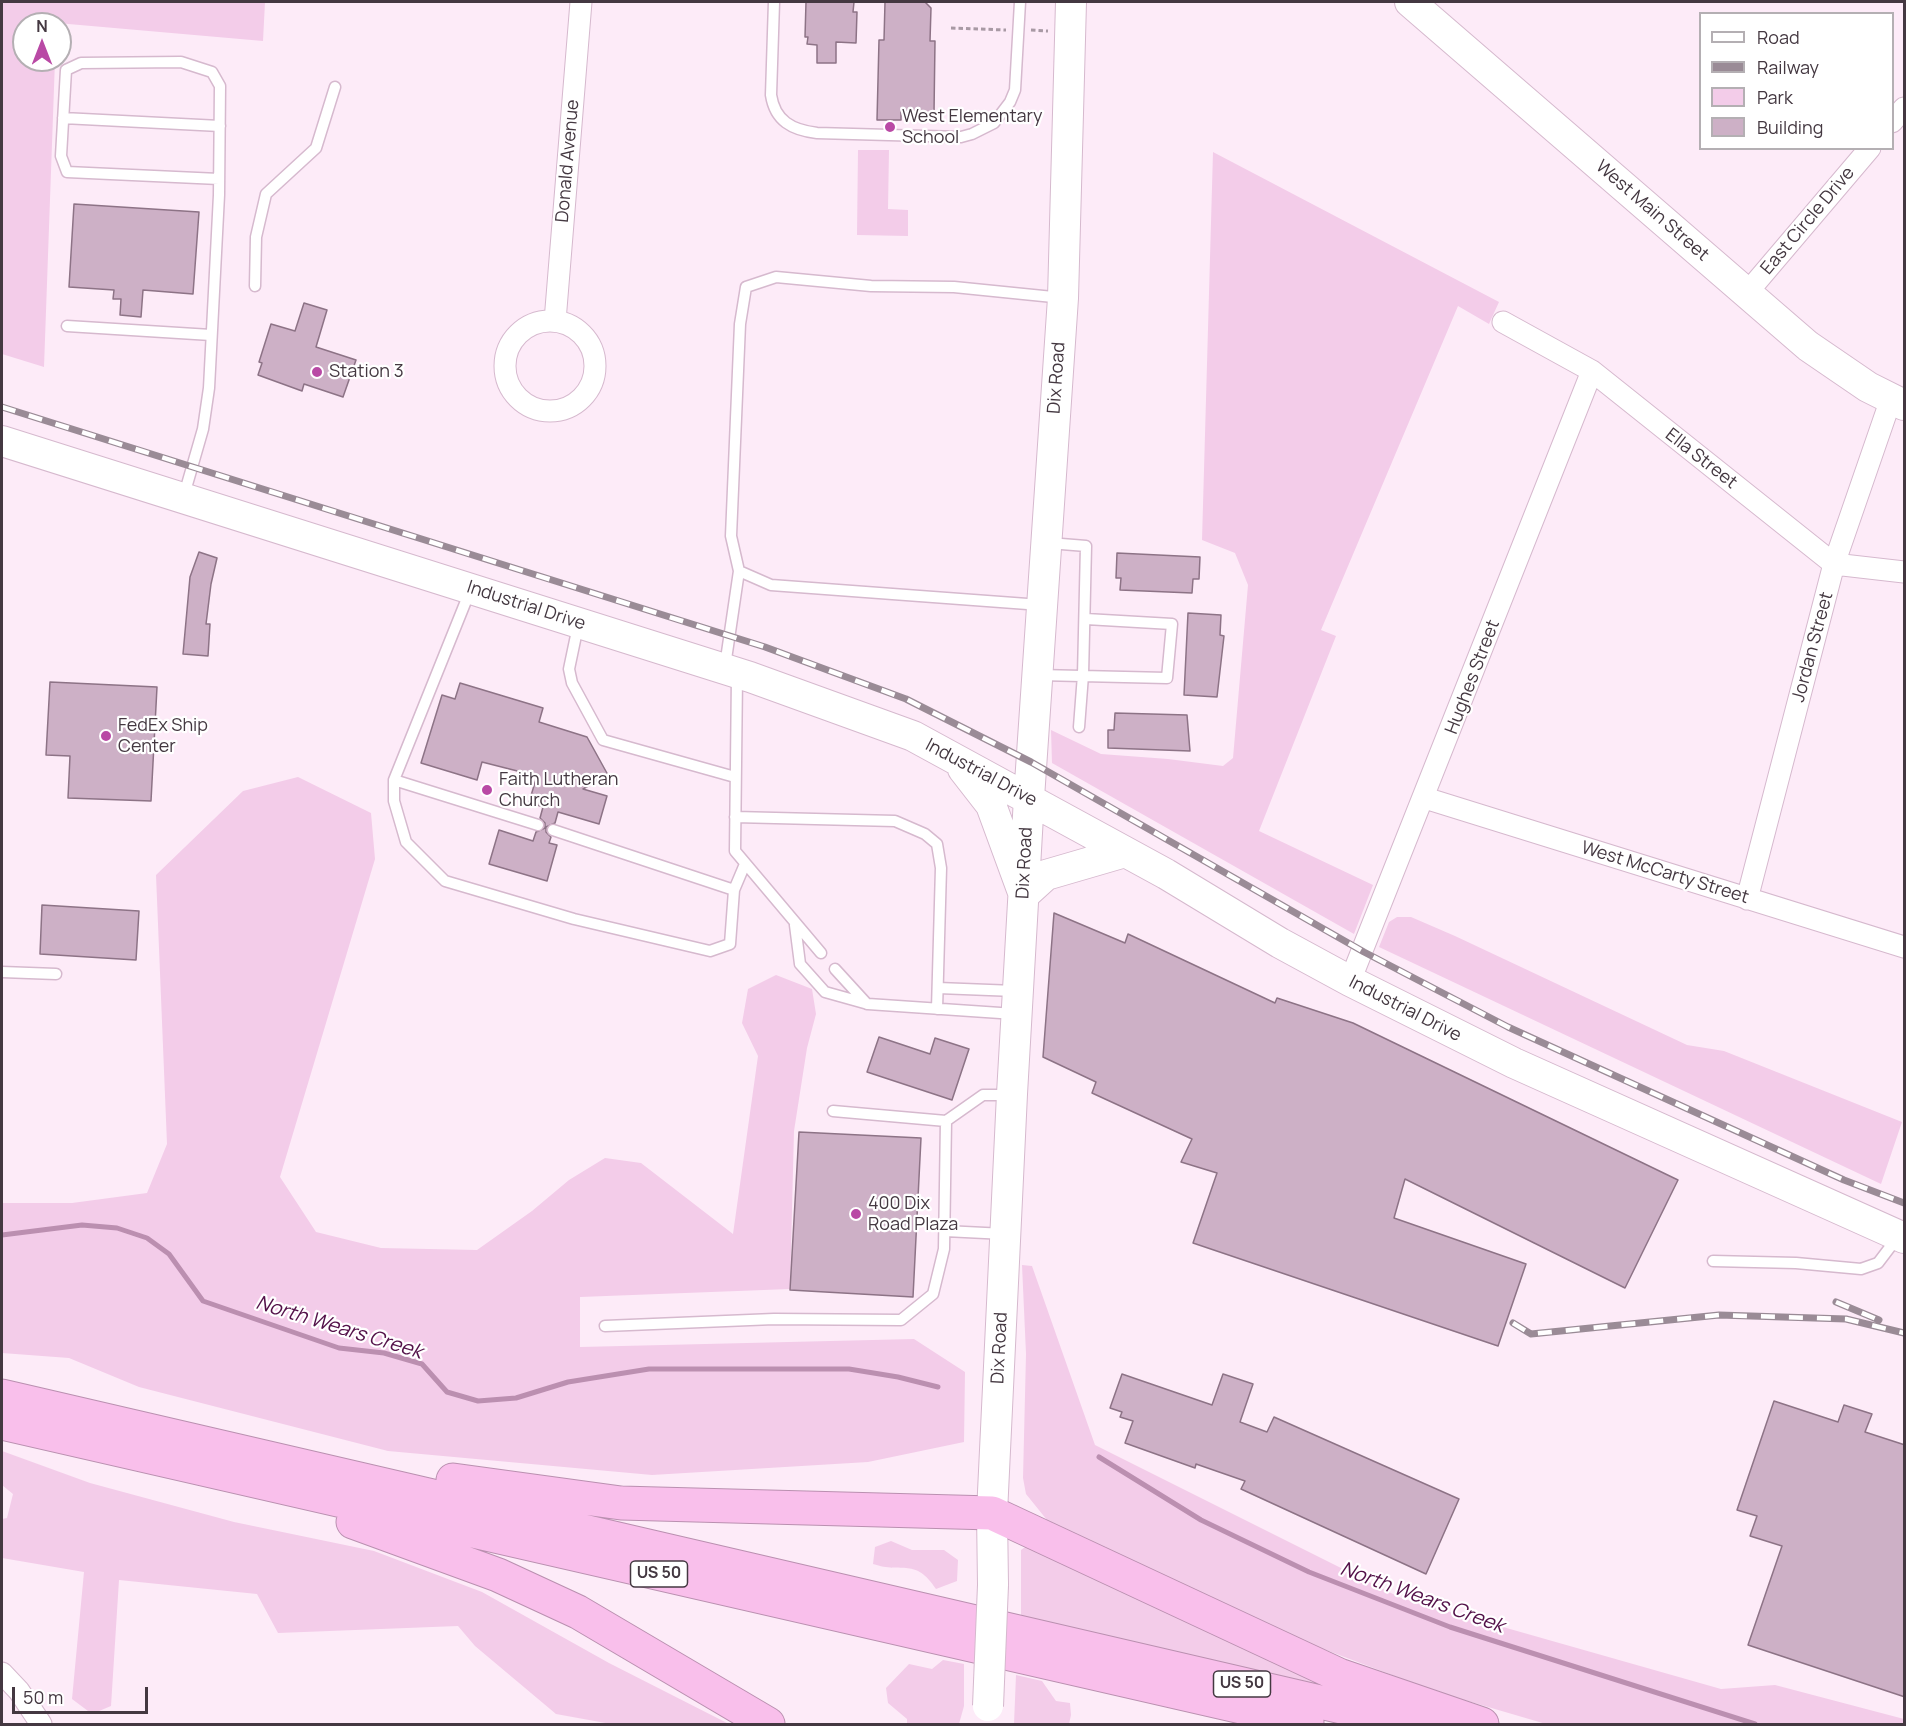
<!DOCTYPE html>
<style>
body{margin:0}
#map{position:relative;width:1906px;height:1726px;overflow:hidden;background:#fdebf8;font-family:Manrope,sans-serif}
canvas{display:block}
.frame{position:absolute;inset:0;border:3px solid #443841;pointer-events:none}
.legend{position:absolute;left:1699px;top:12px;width:195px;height:138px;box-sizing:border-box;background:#fff;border:2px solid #b4afb3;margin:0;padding:8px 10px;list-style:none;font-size:18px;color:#443841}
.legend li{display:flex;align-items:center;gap:12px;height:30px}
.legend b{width:30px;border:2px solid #b4afb3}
.north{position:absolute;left:12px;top:12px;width:60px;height:60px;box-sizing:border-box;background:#fff;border:2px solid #b4afb3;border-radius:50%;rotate:0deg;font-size:16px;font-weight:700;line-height:24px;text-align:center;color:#443841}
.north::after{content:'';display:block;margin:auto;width:21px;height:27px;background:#b949a5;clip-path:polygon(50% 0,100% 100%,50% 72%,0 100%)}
.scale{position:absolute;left:12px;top:1687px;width:136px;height:27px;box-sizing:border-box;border:3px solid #443841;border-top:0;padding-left:8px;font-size:18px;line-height:21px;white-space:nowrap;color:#443841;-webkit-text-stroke:4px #fff;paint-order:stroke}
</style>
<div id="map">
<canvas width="1906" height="1726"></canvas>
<div class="frame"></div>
<ul class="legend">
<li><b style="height:8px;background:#fff"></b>Road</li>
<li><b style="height:8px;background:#9a8b96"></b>Railway</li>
<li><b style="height:16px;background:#f3cce9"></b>Park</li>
<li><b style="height:16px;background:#cdb0c6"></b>Building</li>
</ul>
<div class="north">N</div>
<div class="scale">50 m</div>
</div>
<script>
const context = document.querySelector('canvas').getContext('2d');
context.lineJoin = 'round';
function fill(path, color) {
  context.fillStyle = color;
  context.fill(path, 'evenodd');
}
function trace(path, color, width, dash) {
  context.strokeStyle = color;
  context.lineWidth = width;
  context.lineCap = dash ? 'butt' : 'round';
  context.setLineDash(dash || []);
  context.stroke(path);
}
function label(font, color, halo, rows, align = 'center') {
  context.font = font + ' Manrope,sans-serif';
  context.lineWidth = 4.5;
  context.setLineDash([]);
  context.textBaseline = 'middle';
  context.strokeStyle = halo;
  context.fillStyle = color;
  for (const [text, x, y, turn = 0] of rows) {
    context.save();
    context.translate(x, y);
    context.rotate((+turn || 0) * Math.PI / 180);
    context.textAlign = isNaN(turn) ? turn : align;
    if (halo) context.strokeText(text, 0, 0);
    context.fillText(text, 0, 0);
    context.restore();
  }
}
const green = new Path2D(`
 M 2,2 L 265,2 L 263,41 L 57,23 L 24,24 L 24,60 L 55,60 L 44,367 L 2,354 Z
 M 858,150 L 889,150 L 888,209 L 908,210 L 908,236 L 857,235 Z
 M 1213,152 L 1499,302 L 1489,324 L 1458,306 L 1321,630 L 1336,636 L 1259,831 L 1373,885 L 1354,934 L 1052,763 L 1051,730 L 1101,754 L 1168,759 L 1223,766 L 1233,758 L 1248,585 L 1235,553 L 1202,540 Z
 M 298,777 L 371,813 L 375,859 L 280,1177 L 316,1232 L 381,1248 L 477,1250 L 532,1211 L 569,1180 L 605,1158 L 641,1163 L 733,1234 L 758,1056 L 742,1023 L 748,989 L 776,975 L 812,989 L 816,1014 L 807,1048 L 794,1131 L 790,1289 L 580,1297 L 580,1347 L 914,1339 L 965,1372 L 964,1442 L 868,1462 L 652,1475 L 388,1451 L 139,1387 L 69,1358 L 2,1353 L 2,1203 L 72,1203 L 147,1193 L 167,1144 L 156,875 L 243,791 Z
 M 1397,917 L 1411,917 L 1455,936 L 1687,1045 L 1724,1051 L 1902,1122 L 1881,1184 L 1379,947 L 1389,922 Z
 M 1022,1265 L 1032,1266 L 1095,1445 L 1401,1598 L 1721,1689 L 1775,1685 L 1904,1719 L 1904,1724 L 1546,1724 L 1437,1692 L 1265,1627 L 1047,1520 L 1026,1494 L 1023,1478 L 1026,1354 Z
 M 2,1451 L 90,1483 L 234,1522 L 374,1551 L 482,1592 L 609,1663 L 729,1724 L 611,1724 L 556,1714 L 475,1646 L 458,1626 L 278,1633 L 257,1594 L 119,1580 L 111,1706 L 92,1714 L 72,1699 L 84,1572 L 2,1558 L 2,1519 L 7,1518 L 13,1494 L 2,1485 Z
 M 891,1541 L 912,1550 L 944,1550 L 958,1560 L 957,1581 L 936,1589 C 915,1557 903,1574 873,1564 L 875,1547 Z
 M 1028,1545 L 1401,1704 L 1021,1618 L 1021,1550 Z
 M 943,1660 L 964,1664 L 964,1706 L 959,1724 L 907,1724 L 907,1719 L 888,1703 L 886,1688 L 909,1664 L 932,1669 Z
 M 1016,1675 L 1042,1681 L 1056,1701 L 1070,1703 L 1071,1715 L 1069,1724 L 1014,1724 Z`);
const stream = new Path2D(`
 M 2,1235 L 82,1225 L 117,1228 L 147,1238 L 169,1254 L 203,1301 L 339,1348 L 384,1353 L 422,1364 L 447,1392 L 478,1401 L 516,1398 L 568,1382 L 649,1369 L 849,1369 L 898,1377 L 938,1387
 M 1099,1457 L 1201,1520 L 1309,1572 L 1450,1627 L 1755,1724`);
const building = new Path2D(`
 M 806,2 L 854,2 L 853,12 L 857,12 L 856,43 L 836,42 L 836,63 L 817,63 L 817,45 L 807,44 L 808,37 L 805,37 Z
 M 885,2 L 925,2 L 931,8 L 930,41 L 935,41 L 934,113 L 901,112 L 901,120 L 877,120 L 879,40 L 884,40 Z
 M 74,204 L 199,212 L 193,294 L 143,290 L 141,317 L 120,315 L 121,299 L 113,299 L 114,290 L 69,287 Z
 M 304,303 L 327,310 L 316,347 L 356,360 L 343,397 L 304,384 L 302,391 L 258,375 L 262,363 L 259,362 L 271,324 L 295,331 Z
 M 199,552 L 217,558 L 211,584 L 206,624 L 210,624 L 208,656 L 183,654 L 190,577 Z
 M 1117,553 L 1200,557 L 1199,579 L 1193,579 L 1192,593 L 1120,590 L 1121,578 L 1116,578 Z
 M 1188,613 L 1221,615 L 1220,635 L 1224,636 L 1217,697 L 1184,695 Z
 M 50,682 L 157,687 L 151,801 L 68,798 L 70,756 L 46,755 Z
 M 460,683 L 543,708 L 539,722 L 587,737 L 608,775 L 583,789 L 607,796 L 599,824 L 558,812 L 555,823 L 546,827 L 546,832 L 551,837 L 549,843 L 557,845 L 547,881 L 489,864 L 499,830 L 533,841 L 536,832 L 545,828 L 545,823 L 540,818 L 543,807 L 529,802 L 537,776 L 482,762 L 477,780 L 421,763 L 442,695 L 455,699 Z
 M 1115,713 L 1187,715 L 1190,751 L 1108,748 L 1108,730 L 1114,730 Z
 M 42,905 L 139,911 L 136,960 L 40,954 Z
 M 1054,913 L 1125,943 L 1128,934 L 1275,1003 L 1277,998 L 1353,1023 L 1678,1180 L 1625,1288 L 1405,1179 L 1394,1218 L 1526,1264 L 1498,1346 L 1193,1243 L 1217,1173 L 1181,1162 L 1192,1139 L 1092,1093 L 1096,1082 L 1043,1057 Z
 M 879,1037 L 930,1054 L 935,1038 L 969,1049 L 952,1100 L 867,1072 Z
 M 799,1132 L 921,1138 L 913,1297 L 790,1290 Z
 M 1122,1374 L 1212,1405 L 1223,1374 L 1253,1384 L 1240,1422 L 1267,1432 L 1274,1417 L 1459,1499 L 1426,1574 L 1241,1489 L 1245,1481 L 1196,1464 L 1195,1468 L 1125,1443 L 1133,1421 L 1120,1417 L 1122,1412 L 1110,1408 Z
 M 1774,1401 L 1838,1422 L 1844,1405 L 1872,1414 L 1865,1432 L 1905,1445 L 1905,1697 L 1748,1645 L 1782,1546 L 1750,1536 L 1757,1516 L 1737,1510 Z`);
const path = new Path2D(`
 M 951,28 L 1006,30
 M 1031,30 L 1048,31`);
const lane = new Path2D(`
 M 774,2 L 771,95 C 775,121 792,130 817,133 L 961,137 L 972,134 L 994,123 L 1010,102 L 1015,90 L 1020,2
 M 63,118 L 220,126
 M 255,286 L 256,237 L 266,194 L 316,148 L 335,87
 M 67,326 L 211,335
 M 184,495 L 203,429 L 209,388 L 219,195 L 220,86 L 212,72 L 181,62 L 81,63 L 66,70 L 61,156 L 67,172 L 219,179
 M 1049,543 L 1086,546 L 1083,675 L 1079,727
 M 1041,605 L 771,585 L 739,571 L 731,536 L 740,324 L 746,287 L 776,277 L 871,286 L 954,287 L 1063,298
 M 578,626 L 569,669 L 572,683 L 603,740 L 735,777
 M 725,666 L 739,571
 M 1039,675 L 1167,678 L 1172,624 L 1086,619
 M 737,676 L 735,851 L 821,953
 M 394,780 L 470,591
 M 735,817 L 895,821 L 925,834 L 937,844 L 941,868 L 937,1009
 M 538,825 L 394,780 L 394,801 L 406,842 L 445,881 L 574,919 L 710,951 L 730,944 L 734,890
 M 553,830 L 734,890 L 745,864
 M 795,925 L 800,964 L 825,992 L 868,1004 L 1015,1014
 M 835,969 L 867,1004
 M 2,972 L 56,974
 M 938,988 L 1015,991
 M 946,1121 L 983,1095 L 1010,1095
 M 945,1231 L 1005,1234
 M 1713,1261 L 1796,1263 L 1861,1269 L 1878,1263 L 1897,1238
 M 605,1326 L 774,1319 L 901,1320 L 933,1294 L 944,1249 L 946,1121 L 833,1111`);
const street = new Path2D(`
 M 1892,122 L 1904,108
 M 1746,294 L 1870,148
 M505 366a45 45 0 1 1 90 0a45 45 0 1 1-90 0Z
 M 555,321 L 581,2
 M 1503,322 L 1592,371 L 1834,564 L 1904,572
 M 1425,798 L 1904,947
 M 1747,899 L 1834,564 L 1891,399
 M 1350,981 L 1592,371
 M 2,1673 L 19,1691 L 41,1724`);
const secondary = new Path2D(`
 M 1410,2 L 1808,346 L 1868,387 L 1904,405
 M 2,441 L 750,677 L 913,736 L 1166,874 L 1280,943 L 1350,981 L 1514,1063 L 1904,1238
 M 963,769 L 991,805 L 1024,895 L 1046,875 L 1125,852
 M 993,1585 L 992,1513 L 1012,1094 L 1029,798 L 1063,298 L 1071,2`);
const highway = new Path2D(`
 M 2,1396 L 1415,1724
 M 2,1423 L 1307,1722
 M 453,1480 L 621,1503 L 992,1513 L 1339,1675 L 1482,1724
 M 353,1522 L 498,1575 L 578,1612 L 768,1724`);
const rail = new Path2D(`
 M 2,407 L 765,647 L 906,699 L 1031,762 L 1364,952 L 1508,1027 L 1844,1180 L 1904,1203
 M 1836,1302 L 1879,1320
 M 1513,1323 L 1531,1334 L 1719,1315 L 1846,1319 L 1904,1333`);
const secondaryBridge = new Path2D(`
 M 988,1706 L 993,1585`);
const markers = [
 [890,127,6,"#b949a5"],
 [317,372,6,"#b949a5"],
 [106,736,6,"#b949a5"],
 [487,790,6,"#b949a5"],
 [856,1214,6,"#b949a5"]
];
const shields = [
 [659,1574,57],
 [1242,1684,57]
];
const shieldNames = [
 ["US 50",659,1574],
 ["US 50",1242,1684]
];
const poiNames = [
 ["West Elementary",902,117],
 ["School",902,138],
 ["Station 3",329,372],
 ["FedEx Ship",118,726],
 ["Center",118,747],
 ["Faith Lutheran",499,780],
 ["Church",499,801],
 ["400 Dix",868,1204],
 ["Road Plaza",868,1225]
];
const streetNames = [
 ["Donald Avenue",568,161,-85],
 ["West Main Street",1652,211,41],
 ["East Circle Drive",1808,221,-50],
 ["Dix Road",1057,378,-86],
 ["Ella Street",1701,459,38],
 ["Industrial Drive",526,606,18],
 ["Jordan Street",1813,647,-75],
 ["Hughes Street",1473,677,-69],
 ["Industrial Drive",981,773,28],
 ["Dix Road",1025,863,-87],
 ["West McCarty Street",1665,873,17],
 ["Industrial Drive",1405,1009,27],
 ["Dix Road",1000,1348,-87]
];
const waterNames = [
 ["North Wears Creek",339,1328,17],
 ["North Wears Creek",1422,1598,20]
];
fill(green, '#f3cce9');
trace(stream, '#bb8fb0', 5);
fill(building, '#cdb0c6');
trace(building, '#8d7386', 1.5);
trace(lane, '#d6b9ce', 13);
trace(street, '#d6b9ce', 23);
trace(secondary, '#d6b9ce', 32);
trace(highway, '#ba90b0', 35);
trace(path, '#a899a4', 3, [4.5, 3]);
trace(lane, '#fff', 10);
trace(street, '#fff', 21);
trace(secondary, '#fff', 30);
trace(highway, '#f9bfeb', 33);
trace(rail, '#9a8b96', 7);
trace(rail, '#fff', 4.5, [14]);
trace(secondaryBridge, '#d6b9ce', 32, []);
trace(secondaryBridge, '#fff', 30);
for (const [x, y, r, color] of markers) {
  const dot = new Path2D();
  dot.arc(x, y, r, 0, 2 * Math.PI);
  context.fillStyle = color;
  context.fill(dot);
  trace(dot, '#fff', 2);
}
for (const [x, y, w] of shields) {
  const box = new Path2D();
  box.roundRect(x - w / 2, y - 13, w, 26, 4.5);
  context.fillStyle = '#fff';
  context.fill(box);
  trace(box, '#443841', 1.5);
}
label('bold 16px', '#443841', null, shieldNames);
label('18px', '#443841', '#fff', poiNames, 'left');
label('18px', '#443841', '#fff', streetNames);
label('italic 20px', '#531149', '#fff', waterNames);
</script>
